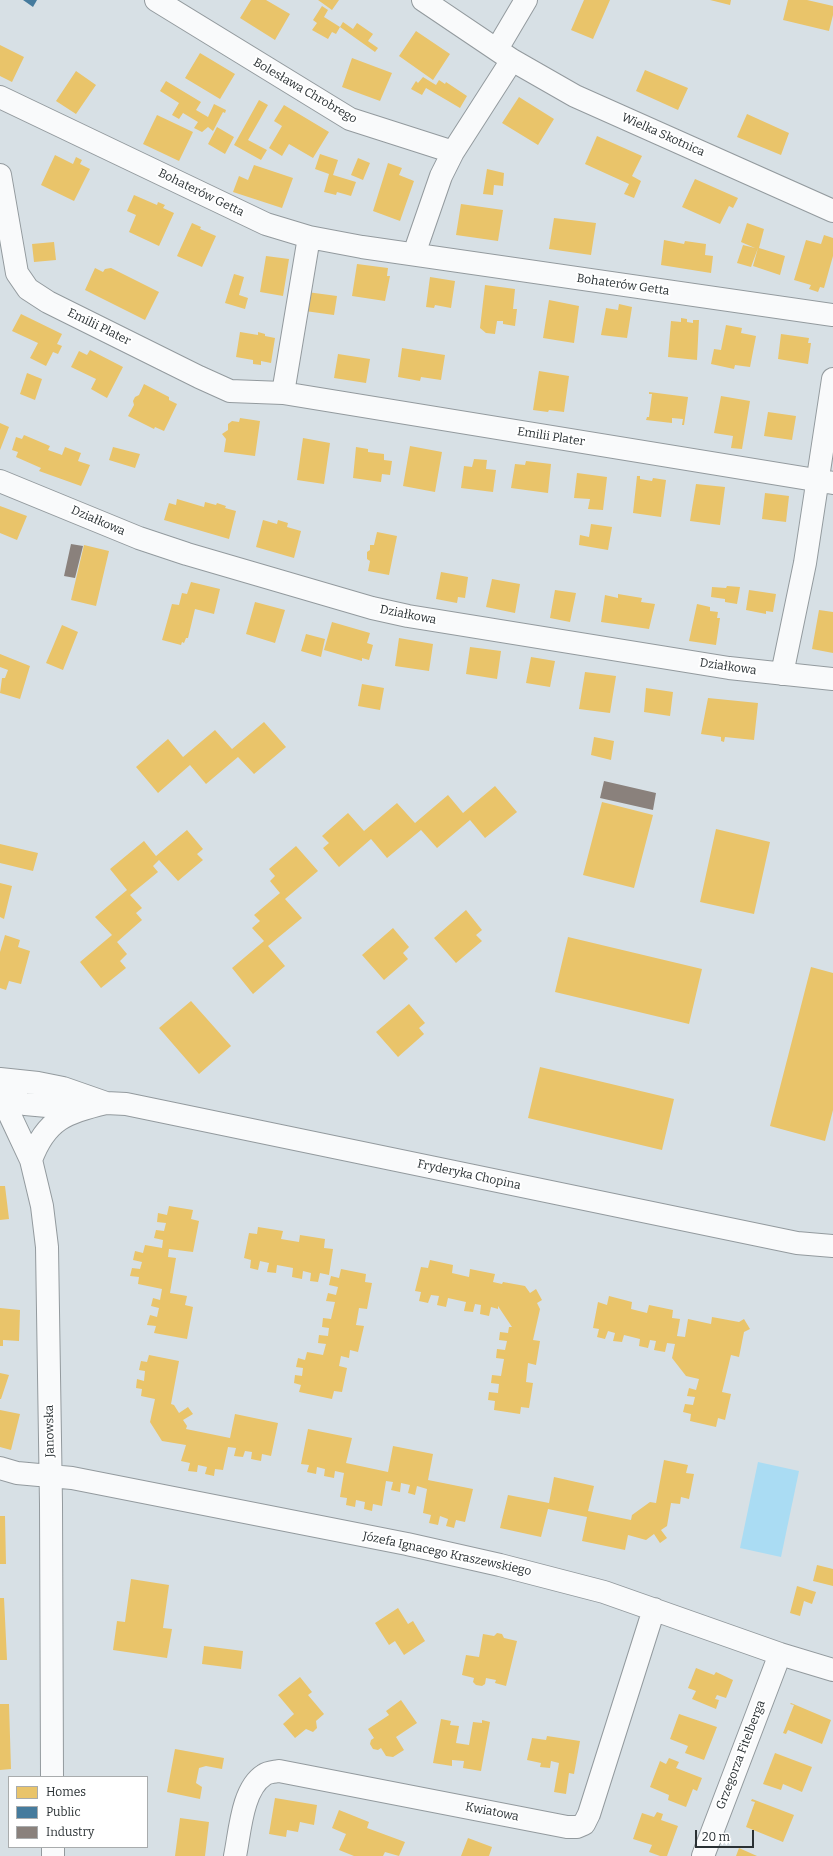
<!DOCTYPE html>
<meta charset="utf-8">
<style>
body{margin:0}
#map{position:relative;width:833px;height:1856px;overflow:hidden;background:#d7e0e5;font-family:Bitter,serif}
canvas{display:block}
.legend{position:absolute;left:8px;top:1776px;width:140px;height:72px;box-sizing:border-box;background:#fff;border:1px solid #a9acad;margin:0;padding:5px 7px;list-style:none;font-size:12px;color:#293033}
.legend li{display:flex;align-items:center;gap:8px;height:20px}
.legend b{width:20px;border:1px solid #a9acad}
.scale{position:absolute;left:695px;top:1830px;width:59px;height:18px;box-sizing:border-box;border:2px solid #293033;border-top:0;padding-left:5px;font-size:12px;line-height:14px;white-space:nowrap;color:#293033;-webkit-text-stroke:3px #fff;paint-order:stroke}
</style>
<div id="map">
<canvas width="833" height="1856"></canvas>
<ul class="legend">
<li><b style="height:11px;background:#e9c46a"></b>Homes</li>
<li><b style="height:11px;background:#457b9d"></b>Public</li>
<li><b style="height:11px;background:#8a817c"></b>Industry</li>
</ul>
<div class="scale">20 m</div>
</div>
<script>
const context = document.querySelector('canvas').getContext('2d');
context.lineJoin = 'round';
function fill(path, color) {
  context.fillStyle = color;
  context.fill(path, 'evenodd');
}
function trace(path, color, width, dash) {
  context.strokeStyle = color;
  context.lineWidth = width;
  context.lineCap = dash ? 'butt' : 'round';
  context.setLineDash(dash || []);
  context.stroke(path);
}
function label(font, color, halo, rows, align = 'center') {
  context.font = font + ' Bitter,serif';
  context.lineWidth = 4;
  context.setLineDash([]);
  context.textBaseline = 'middle';
  context.strokeStyle = halo;
  context.fillStyle = color;
  for (const [text, x, y, turn = 0] of rows) {
    context.save();
    context.translate(x, y);
    context.rotate((+turn || 0) * Math.PI / 180);
    context.textAlign = isNaN(turn) ? turn : align;
    if (halo) context.strokeText(text, 0, 0);
    context.fillText(text, 0, 0);
    context.restore();
  }
}
const green = new Path2D(`
 M 758,1462 L 799,1471 L 781,1557 L 740,1548 Z`);
const homes = new Path2D(`
 M 251,0 L 266,0 L 290,14 L 275,40 L 240,18 Z
 M 318,0 L 339,0 L 332,10 Z
 M 584,0 L 610,0 L 593,39 L 571,30 Z
 M 710,0 L 731,0 L 730,5 Z
 M 788,0 L 807,0 L 833,6 L 833,15 L 829,31 L 783,20 Z
 M 322,6 L 328,10 L 324,17 L 340,27 L 336,34 L 332,32 L 328,39 L 312,30 L 317,23 L 313,20 Z
 M 343,22 L 353,29 L 357,23 L 373,34 L 368,41 L 378,48 L 375,52 L 340,27 Z
 M 416,31 L 450,54 L 433,80 L 399,56 Z
 M 0,45 L 24,57 L 12,82 L 0,76 Z
 M 200,53 L 235,74 L 220,99 L 185,78 Z
 M 352,58 L 392,73 L 380,101 L 342,87 Z
 M 645,70 L 688,88 L 678,110 L 636,91 Z
 M 76,71 L 96,85 L 76,114 L 56,101 Z
 M 423,77 L 436,85 L 439,80 L 445,84 L 446,82 L 467,96 L 460,108 L 426,88 L 422,95 L 411,89 L 416,81 L 418,83 Z
 M 166,81 L 201,102 L 196,110 L 208,117 L 214,104 L 226,110 L 225,113 L 223,112 L 213,131 L 208,127 L 202,132 L 194,128 L 198,122 L 183,113 L 179,119 L 172,115 L 179,103 L 160,91 Z
 M 519,97 L 554,119 L 538,145 L 502,123 Z
 M 259,100 L 268,105 L 248,140 L 267,150 L 261,160 L 234,145 Z
 M 284,105 L 329,132 L 313,158 L 289,144 L 282,156 L 269,148 L 282,126 L 274,121 Z
 M 747,114 L 789,133 L 781,155 L 737,137 Z
 M 157,115 L 193,132 L 179,161 L 143,144 Z
 M 217,127 L 234,137 L 225,154 L 208,144 Z
 M 597,136 L 642,156 L 632,176 L 641,181 L 634,198 L 624,194 L 629,184 L 585,164 Z
 M 320,154 L 338,160 L 333,175 L 356,182 L 351,196 L 337,192 L 336,195 L 324,192 L 329,174 L 315,169 Z
 M 55,155 L 73,164 L 76,157 L 82,160 L 80,164 L 90,169 L 74,201 L 41,185 Z
 M 358,158 L 370,163 L 363,180 L 351,175 Z
 M 388,163 L 402,168 L 399,175 L 414,181 L 400,221 L 373,211 Z
 M 254,165 L 293,178 L 282,208 L 233,192 L 239,176 L 248,180 Z
 M 487,169 L 504,173 L 503,186 L 494,185 L 493,195 L 483,194 Z
 M 695,179 L 738,198 L 733,208 L 729,206 L 720,224 L 682,207 Z
 M 134,195 L 157,205 L 158,202 L 165,205 L 163,208 L 174,213 L 159,246 L 129,232 L 136,215 L 127,211 Z
 M 461,204 L 503,210 L 498,241 L 456,235 Z
 M 554,218 L 596,223 L 591,255 L 549,249 Z
 M 192,223 L 201,227 L 200,229 L 216,236 L 202,267 L 177,256 Z
 M 747,223 L 764,229 L 759,248 L 785,256 L 780,275 L 753,266 L 758,248 L 751,267 L 737,263 L 743,245 L 755,248 L 741,242 Z
 M 824,235 L 833,238 L 833,256 L 824,288 L 820,287 L 818,292 L 809,289 L 811,285 L 794,280 L 806,240 L 821,244 Z
 M 664,240 L 684,244 L 685,241 L 706,244 L 705,255 L 713,256 L 711,273 L 661,265 Z
 M 54,242 L 56,260 L 34,262 L 32,244 Z
 M 266,256 L 289,259 L 283,296 L 260,292 Z
 M 357,264 L 388,268 L 387,276 L 390,276 L 385,301 L 352,296 Z
 M 95,268 L 103,272 L 105,269 L 111,268 L 159,292 L 145,320 L 85,290 Z
 M 234,274 L 244,277 L 239,295 L 248,298 L 245,309 L 225,303 Z
 M 430,277 L 455,281 L 451,308 L 435,305 L 434,308 L 426,307 Z
 M 485,285 L 515,289 L 513,309 L 517,309 L 515,326 L 503,324 L 503,321 L 497,321 L 495,334 L 486,333 L 480,328 Z
 M 307,292 L 337,296 L 334,315 L 305,311 Z
 M 549,300 L 579,306 L 574,343 L 543,338 Z
 M 619,304 L 632,307 L 627,338 L 601,335 L 606,308 L 618,310 Z
 M 21,314 L 62,334 L 57,344 L 62,346 L 58,354 L 53,352 L 46,366 L 30,358 L 38,343 L 12,331 Z
 M 681,318 L 687,319 L 687,322 L 693,323 L 693,320 L 699,320 L 697,360 L 668,357 L 671,321 L 681,322 Z
 M 726,325 L 742,328 L 741,333 L 756,336 L 750,367 L 735,365 L 734,369 L 711,364 L 714,349 L 721,350 Z
 M 240,332 L 258,335 L 258,332 L 265,334 L 265,336 L 275,338 L 271,363 L 261,361 L 261,365 L 253,364 L 253,360 L 236,357 Z
 M 781,334 L 809,338 L 808,343 L 811,343 L 808,364 L 778,359 Z
 M 402,348 L 445,355 L 441,380 L 421,377 L 420,381 L 398,377 Z
 M 90,350 L 123,367 L 107,398 L 91,389 L 96,379 L 71,367 L 79,351 L 87,355 Z
 M 338,354 L 370,359 L 366,383 L 334,378 Z
 M 539,371 L 569,376 L 564,412 L 549,410 L 548,412 L 533,410 Z
 M 27,373 L 42,379 L 35,400 L 20,394 Z
 M 144,384 L 169,397 L 169,400 L 177,404 L 164,431 L 155,427 L 154,429 L 128,416 L 134,405 L 133,401 L 135,397 L 139,395 Z
 M 649,392 L 688,397 L 684,425 L 682,425 L 683,419 L 672,418 L 672,423 L 646,420 L 647,417 L 649,417 L 652,394 L 649,394 Z
 M 721,396 L 750,401 L 742,449 L 731,448 L 733,436 L 714,433 Z
 M 768,412 L 796,416 L 792,440 L 764,436 Z
 M 240,418 L 260,421 L 255,456 L 224,452 L 226,439 L 222,434 L 228,430 L 228,424 L 232,421 L 239,422 Z
 M 0,423 L 9,427 L 0,450 Z
 M 24,435 L 50,446 L 48,450 L 62,455 L 65,447 L 81,453 L 78,461 L 90,465 L 81,486 L 39,471 L 41,468 L 16,457 L 18,452 L 12,450 L 16,437 L 22,439 Z
 M 303,438 L 330,443 L 324,484 L 297,480 Z
 M 410,446 L 442,452 L 435,492 L 403,486 Z
 M 113,447 L 140,454 L 135,468 L 109,460 Z
 M 356,447 L 368,449 L 368,452 L 384,454 L 384,460 L 392,461 L 390,475 L 382,474 L 381,482 L 353,478 Z
 M 474,459 L 487,460 L 486,469 L 496,470 L 493,492 L 461,488 L 464,466 L 472,467 Z
 M 526,461 L 551,464 L 548,493 L 511,488 L 515,464 L 525,465 Z
 M 577,473 L 607,477 L 603,510 L 588,509 L 590,499 L 574,498 Z
 M 637,476 L 640,476 L 640,479 L 652,481 L 653,478 L 666,480 L 661,517 L 633,513 Z
 M 696,484 L 725,487 L 720,525 L 690,521 Z
 M 765,493 L 789,496 L 786,522 L 762,519 Z
 M 177,499 L 204,507 L 205,502 L 216,505 L 217,503 L 226,506 L 225,508 L 236,511 L 229,539 L 164,520 L 169,503 L 176,505 Z
 M 0,506 L 27,516 L 17,540 L 0,533 Z
 M 263,520 L 277,524 L 278,520 L 288,523 L 287,527 L 301,531 L 294,558 L 256,547 Z
 M 591,524 L 612,527 L 608,550 L 579,545 L 580,535 L 589,537 Z
 M 377,532 L 397,536 L 389,575 L 368,571 L 370,561 L 367,559 L 367,552 L 370,550 L 370,545 L 374,545 Z
 M 84,545 L 109,551 L 96,606 L 71,600 Z
 M 441,572 L 468,577 L 465,598 L 458,597 L 457,603 L 436,599 Z
 M 492,579 L 520,584 L 515,613 L 486,607 Z
 M 191,582 L 220,589 L 214,614 L 195,609 L 188,638 L 186,638 L 184,643 L 182,642 L 181,645 L 162,640 L 172,604 L 179,605 L 182,593 L 187,594 Z
 M 727,586 L 740,587 L 737,604 L 725,602 L 725,599 L 711,597 L 712,587 L 726,588 Z
 M 555,590 L 576,593 L 570,622 L 550,618 Z
 M 749,590 L 776,594 L 773,612 L 766,611 L 766,614 L 746,610 Z
 M 618,594 L 642,598 L 641,602 L 655,604 L 649,629 L 601,622 L 605,595 L 618,598 Z
 M 255,602 L 285,610 L 275,643 L 246,634 Z
 M 697,604 L 710,607 L 710,611 L 718,612 L 717,618 L 720,618 L 716,645 L 689,641 Z
 M 819,610 L 833,612 L 833,653 L 812,649 Z
 M 332,622 L 370,633 L 367,643 L 373,645 L 369,660 L 362,658 L 362,661 L 324,650 Z
 M 62,625 L 78,632 L 63,670 L 46,663 Z
 M 306,634 L 325,639 L 321,657 L 301,651 Z
 M 399,638 L 433,644 L 429,671 L 395,666 Z
 M 470,647 L 501,651 L 497,679 L 466,674 Z
 M 0,654 L 30,666 L 20,699 L 0,693 L 2,678 L 5,678 L 8,670 L 0,667 Z
 M 531,657 L 555,661 L 550,687 L 526,683 Z
 M 585,672 L 616,676 L 610,713 L 579,709 Z
 M 362,684 L 384,688 L 380,710 L 358,706 Z
 M 646,688 L 673,692 L 670,716 L 644,712 Z
 M 708,698 L 758,703 L 754,740 L 725,737 L 724,742 L 721,741 L 721,737 L 701,734 Z
 M 264,722 L 286,747 L 254,774 L 238,757 L 206,784 L 190,765 L 158,793 L 136,767 L 168,739 L 183,757 L 215,730 L 232,749 Z
 M 594,737 L 614,741 L 611,760 L 591,755 Z
 M 495,786 L 517,812 L 485,838 L 470,820 L 437,848 L 421,830 L 387,858 L 371,839 L 339,867 L 323,848 L 329,843 L 322,836 L 348,813 L 364,831 L 397,803 L 415,823 L 448,795 L 463,813 Z
 M 602,802 L 653,815 L 634,888 L 583,875 Z
 M 716,829 L 770,842 L 754,914 L 700,902 Z
 M 187,830 L 203,849 L 197,854 L 203,860 L 178,881 L 159,860 L 153,866 L 158,872 L 130,895 L 142,908 L 136,913 L 142,920 L 117,942 L 127,954 L 120,961 L 126,968 L 101,988 L 80,962 L 112,935 L 95,917 L 127,890 L 110,869 L 144,841 L 156,856 Z
 M 0,844 L 38,853 L 33,871 L 0,863 Z
 M 296,846 L 318,871 L 285,899 L 302,918 L 268,946 L 285,966 L 253,994 L 232,968 L 264,941 L 252,928 L 260,921 L 254,915 L 280,893 L 270,881 L 275,876 L 269,869 Z
 M 0,883 L 12,886 L 4,919 L 0,917 Z
 M 466,910 L 482,930 L 476,935 L 482,941 L 456,963 L 434,938 Z
 M 393,928 L 409,947 L 403,953 L 408,959 L 384,980 L 362,955 Z
 M 5,935 L 20,940 L 18,947 L 30,951 L 21,984 L 9,981 L 6,990 L 0,988 L 0,952 Z
 M 568,937 L 702,969 L 689,1024 L 555,992 Z
 M 811,967 L 833,973 L 833,1110 L 825,1141 L 770,1126 Z
 M 191,1001 L 231,1046 L 199,1074 L 159,1028 Z
 M 409,1004 L 425,1023 L 419,1028 L 424,1034 L 398,1057 L 376,1032 Z
 M 540,1067 L 674,1099 L 662,1150 L 528,1118 Z
 M 0,1186 L 5,1186 L 9,1219 L 0,1220 Z
 M 169,1206 L 193,1210 L 191,1219 L 199,1221 L 193,1252 L 169,1249 L 168,1257 L 176,1258 L 170,1293 L 187,1296 L 185,1305 L 193,1307 L 187,1339 L 154,1333 L 156,1326 L 147,1325 L 150,1315 L 157,1317 L 159,1308 L 151,1306 L 153,1298 L 160,1300 L 162,1289 L 138,1284 L 139,1277 L 130,1276 L 132,1268 L 140,1269 L 142,1262 L 133,1260 L 135,1251 L 143,1253 L 145,1245 L 162,1248 L 163,1240 L 154,1238 L 156,1230 L 164,1231 L 166,1223 L 157,1222 L 158,1213 L 167,1215 Z
 M 258,1227 L 283,1231 L 281,1239 L 299,1242 L 300,1235 L 325,1239 L 324,1248 L 333,1249 L 329,1275 L 320,1273 L 318,1282 L 310,1281 L 311,1273 L 303,1271 L 302,1279 L 292,1277 L 293,1268 L 277,1265 L 276,1273 L 267,1272 L 269,1263 L 260,1261 L 258,1270 L 250,1268 L 251,1260 L 244,1258 L 249,1233 L 257,1234 Z
 M 430,1260 L 453,1265 L 452,1273 L 469,1277 L 470,1269 L 495,1274 L 493,1282 L 502,1284 L 503,1282 L 525,1286 L 530,1293 L 536,1289 L 542,1300 L 537,1303 L 540,1309 L 533,1340 L 540,1341 L 536,1365 L 528,1363 L 526,1382 L 533,1383 L 529,1408 L 521,1407 L 520,1414 L 494,1410 L 495,1401 L 488,1400 L 489,1392 L 498,1393 L 499,1384 L 491,1383 L 492,1375 L 501,1376 L 504,1359 L 496,1358 L 497,1349 L 505,1350 L 507,1341 L 499,1340 L 500,1332 L 508,1333 L 509,1327 L 512,1327 L 498,1306 L 498,1309 L 491,1307 L 489,1316 L 480,1314 L 481,1305 L 475,1304 L 473,1312 L 464,1311 L 466,1302 L 448,1298 L 446,1307 L 437,1305 L 439,1296 L 431,1295 L 428,1303 L 419,1301 L 421,1292 L 415,1291 L 421,1267 L 428,1268 Z
 M 341,1269 L 366,1274 L 365,1282 L 372,1283 L 367,1309 L 359,1308 L 356,1325 L 364,1326 L 358,1352 L 350,1350 L 349,1358 L 341,1356 L 339,1366 L 347,1368 L 342,1392 L 334,1391 L 332,1399 L 299,1392 L 301,1385 L 294,1383 L 295,1375 L 302,1376 L 303,1368 L 296,1367 L 298,1358 L 305,1360 L 307,1352 L 323,1355 L 326,1344 L 318,1343 L 319,1335 L 328,1336 L 329,1328 L 322,1327 L 323,1318 L 331,1319 L 335,1302 L 326,1301 L 328,1293 L 336,1295 L 338,1287 L 329,1285 L 331,1276 L 339,1278 Z
 M 609,1296 L 632,1302 L 631,1309 L 647,1313 L 649,1305 L 673,1310 L 672,1318 L 680,1319 L 677,1336 L 685,1337 L 688,1319 L 711,1324 L 712,1317 L 739,1322 L 744,1319 L 750,1329 L 744,1332 L 739,1357 L 731,1355 L 724,1384 L 722,1392 L 731,1394 L 725,1420 L 718,1418 L 716,1427 L 690,1421 L 691,1414 L 683,1412 L 685,1404 L 693,1405 L 695,1397 L 687,1396 L 689,1388 L 696,1390 L 699,1379 L 686,1376 L 672,1358 L 675,1344 L 667,1343 L 665,1352 L 654,1350 L 656,1341 L 650,1340 L 648,1348 L 639,1346 L 640,1339 L 624,1335 L 622,1342 L 613,1341 L 615,1333 L 608,1331 L 605,1339 L 597,1337 L 599,1329 L 593,1328 L 598,1302 L 607,1305 Z
 M 0,1308 L 20,1310 L 19,1341 L 3,1340 L 3,1346 L 0,1346 Z
 M 149,1355 L 179,1361 L 171,1404 L 174,1405 L 179,1413 L 188,1407 L 193,1414 L 183,1420 L 187,1426 L 186,1429 L 230,1438 L 235,1414 L 278,1423 L 271,1456 L 262,1454 L 261,1461 L 251,1459 L 252,1452 L 245,1451 L 243,1457 L 234,1456 L 236,1448 L 228,1447 L 223,1470 L 215,1469 L 214,1476 L 205,1474 L 207,1467 L 198,1465 L 197,1472 L 188,1471 L 190,1463 L 181,1461 L 186,1445 L 162,1441 L 150,1422 L 155,1399 L 141,1396 L 142,1389 L 136,1388 L 137,1379 L 144,1381 L 145,1371 L 139,1370 L 141,1361 L 147,1362 Z
 M 0,1373 L 9,1375 L 1,1399 L 0,1399 Z
 M 0,1410 L 20,1414 L 11,1450 L 0,1447 Z
 M 308,1429 L 352,1438 L 346,1463 L 388,1472 L 393,1446 L 433,1454 L 428,1480 L 473,1489 L 465,1522 L 456,1520 L 454,1528 L 446,1526 L 448,1519 L 440,1516 L 438,1525 L 429,1523 L 431,1515 L 423,1513 L 427,1489 L 417,1486 L 415,1495 L 408,1493 L 410,1485 L 401,1483 L 400,1492 L 391,1490 L 393,1482 L 386,1481 L 382,1506 L 373,1504 L 372,1511 L 364,1509 L 365,1502 L 356,1500 L 355,1507 L 346,1505 L 347,1498 L 340,1497 L 344,1473 L 335,1471 L 334,1478 L 324,1476 L 325,1469 L 317,1467 L 316,1474 L 307,1472 L 309,1465 L 301,1464 Z
 M 664,1460 L 688,1465 L 686,1473 L 694,1474 L 689,1499 L 681,1497 L 680,1504 L 671,1503 L 667,1526 L 661,1530 L 667,1538 L 660,1543 L 654,1534 L 646,1540 L 628,1535 L 625,1550 L 582,1541 L 587,1517 L 548,1509 L 541,1537 L 500,1528 L 508,1495 L 549,1503 L 554,1477 L 594,1486 L 588,1511 L 631,1520 L 632,1515 L 650,1502 L 656,1503 Z
 M 0,1516 L 5,1516 L 6,1564 L 0,1564 Z
 M 817,1565 L 833,1569 L 833,1586 L 813,1581 Z
 M 131,1579 L 169,1585 L 163,1628 L 172,1629 L 167,1658 L 113,1650 L 117,1621 L 125,1622 Z
 M 797,1586 L 816,1592 L 812,1604 L 804,1601 L 800,1616 L 790,1613 Z
 M 0,1598 L 4,1598 L 7,1660 L 0,1660 Z
 M 398,1608 L 408,1624 L 413,1621 L 425,1641 L 404,1655 L 395,1641 L 389,1645 L 375,1623 Z
 M 497,1633 L 502,1634 L 504,1638 L 517,1641 L 506,1686 L 495,1683 L 496,1680 L 486,1678 L 485,1684 L 482,1686 L 476,1685 L 473,1682 L 474,1678 L 462,1675 L 466,1655 L 479,1657 L 483,1634 L 494,1636 Z
 M 204,1646 L 243,1651 L 241,1669 L 202,1664 Z
 M 696,1668 L 714,1675 L 716,1672 L 733,1680 L 726,1698 L 717,1695 L 715,1699 L 719,1700 L 716,1709 L 692,1699 L 696,1691 L 688,1688 Z
 M 300,1677 L 312,1692 L 308,1695 L 324,1714 L 316,1721 L 317,1728 L 313,1732 L 306,1729 L 295,1738 L 283,1724 L 294,1714 L 278,1695 Z
 M 401,1700 L 417,1723 L 396,1737 L 404,1750 L 393,1757 L 386,1756 L 381,1748 L 378,1750 L 373,1749 L 370,1744 L 371,1740 L 374,1738 L 368,1729 L 389,1715 L 386,1711 Z
 M 791,1703 L 831,1720 L 822,1744 L 788,1730 L 786,1734 L 783,1733 L 794,1705 L 790,1704 Z
 M 0,1704 L 9,1704 L 11,1769 L 0,1770 Z
 M 679,1714 L 717,1727 L 704,1760 L 685,1753 L 688,1746 L 670,1739 Z
 M 441,1719 L 451,1721 L 450,1725 L 459,1726 L 456,1743 L 469,1745 L 473,1722 L 482,1723 L 482,1720 L 490,1722 L 481,1771 L 463,1768 L 464,1761 L 452,1760 L 452,1766 L 433,1763 Z
 M 547,1736 L 580,1741 L 574,1774 L 569,1773 L 566,1794 L 554,1792 L 559,1763 L 551,1761 L 550,1768 L 540,1767 L 541,1763 L 527,1760 L 532,1738 L 546,1740 Z
 M 175,1749 L 224,1758 L 222,1769 L 206,1766 L 199,1768 L 196,1783 L 202,1787 L 200,1799 L 167,1792 Z
 M 775,1753 L 812,1767 L 802,1792 L 783,1784 L 781,1790 L 763,1784 Z
 M 669,1758 L 679,1762 L 676,1768 L 702,1778 L 697,1791 L 693,1789 L 686,1807 L 668,1800 L 669,1795 L 650,1787 L 660,1761 L 666,1764 Z
 M 275,1798 L 317,1805 L 314,1825 L 300,1822 L 298,1832 L 287,1830 L 286,1837 L 269,1834 Z
 M 752,1799 L 794,1815 L 783,1842 L 746,1827 L 755,1802 L 751,1801 Z
 M 339,1810 L 369,1822 L 367,1828 L 405,1842 L 399,1856 L 385,1852 L 383,1856 L 354,1856 L 339,1850 L 346,1834 L 332,1828 Z
 M 657,1812 L 663,1814 L 661,1820 L 678,1826 L 667,1856 L 660,1856 L 649,1852 L 652,1845 L 633,1839 L 642,1813 L 654,1817 Z
 M 180,1818 L 209,1822 L 205,1856 L 175,1856 Z
 M 468,1838 L 492,1847 L 489,1856 L 461,1856 Z
 M 739,1848 L 757,1856 L 736,1856 Z`);
const public = new Path2D(`
 M 23,0 L 37,0 L 33,7 Z`);
const industry = new Path2D(`
 M 71,544 L 83,546 L 75,578 L 64,576 Z
 M 604,781 L 656,793 L 653,810 L 600,798 Z`);
const minor = new Path2D(`
 M 156,0 L 350,119 L 453,152
 M 423,0 L 512,60 L 575,96 L 833,211
 M 497,49 L 526,0
 M 0,97 L 266,224 L 309,237 L 362,247 L 833,315
 M 0,175 L 17,273 L 28,289 L 48,302 L 199,377 L 230,391 L 283,393 L 833,483
 M 414,254 L 441,176 L 453,152 L 512,60
 M 283,393 L 309,237
 M 0,481 L 139,538 L 187,554 L 372,608 L 408,616 L 729,668 L 833,679
 M 782,674 L 805,563 L 833,379
 M 0,1079 L 38,1083 L 63,1088 L 106,1103 L 126,1104 L 797,1243 L 833,1246
 M 0,1094 L 31,1160 L 42,1206 L 47,1247 L 51,1504 L 52,1777
 M 1,1095 L 25,1104 L 80,1109
 M 31,1160 C 46,1119 67,1112 106,1103
 M 0,1468 L 17,1473 L 72,1478 L 407,1544 L 500,1565 L 604,1592 L 780,1654 L 833,1670
 M 53,1847 L 53,1856
 M 235,1856 C 240,1832 242,1789 264,1775 C 268,1772 274,1772 279,1771 L 567,1827 L 577,1827 L 584,1824 L 589,1814 L 654,1609
 M 703,1856 L 780,1654`);
const streetNames = [
 ["Bolesława Chrobrego",305,91,30],
 ["Wielka Skotnica",663,135,24],
 ["Bohaterów Getta",201,193,26],
 ["Bohaterów Getta",623,285,8],
 ["Emilii Plater",99,327,26],
 ["Emilii Plater",551,437,9],
 ["Działkowa",98,521,23],
 ["Działkowa",408,615,11],
 ["Działkowa",728,667,8],
 ["Fryderyka Chopina",469,1175,12],
 ["Janowska",50,1431,-91],
 ["Józefa Ignacego Kraszewskiego",447,1554,12],
 ["Grzegorza Fitelberga",741,1755,-69],
 ["Kwiatowa",492,1812,11]
];
fill(green, '#aadcf3');
fill(homes, '#e9c46a');
fill(public, '#457b9d');
fill(industry, '#8a817c');
trace(minor, '#939a9e', 24);
trace(minor, '#f9fafb', 22);
label('12px', '#293033', '#fff', streetNames);
</script>
